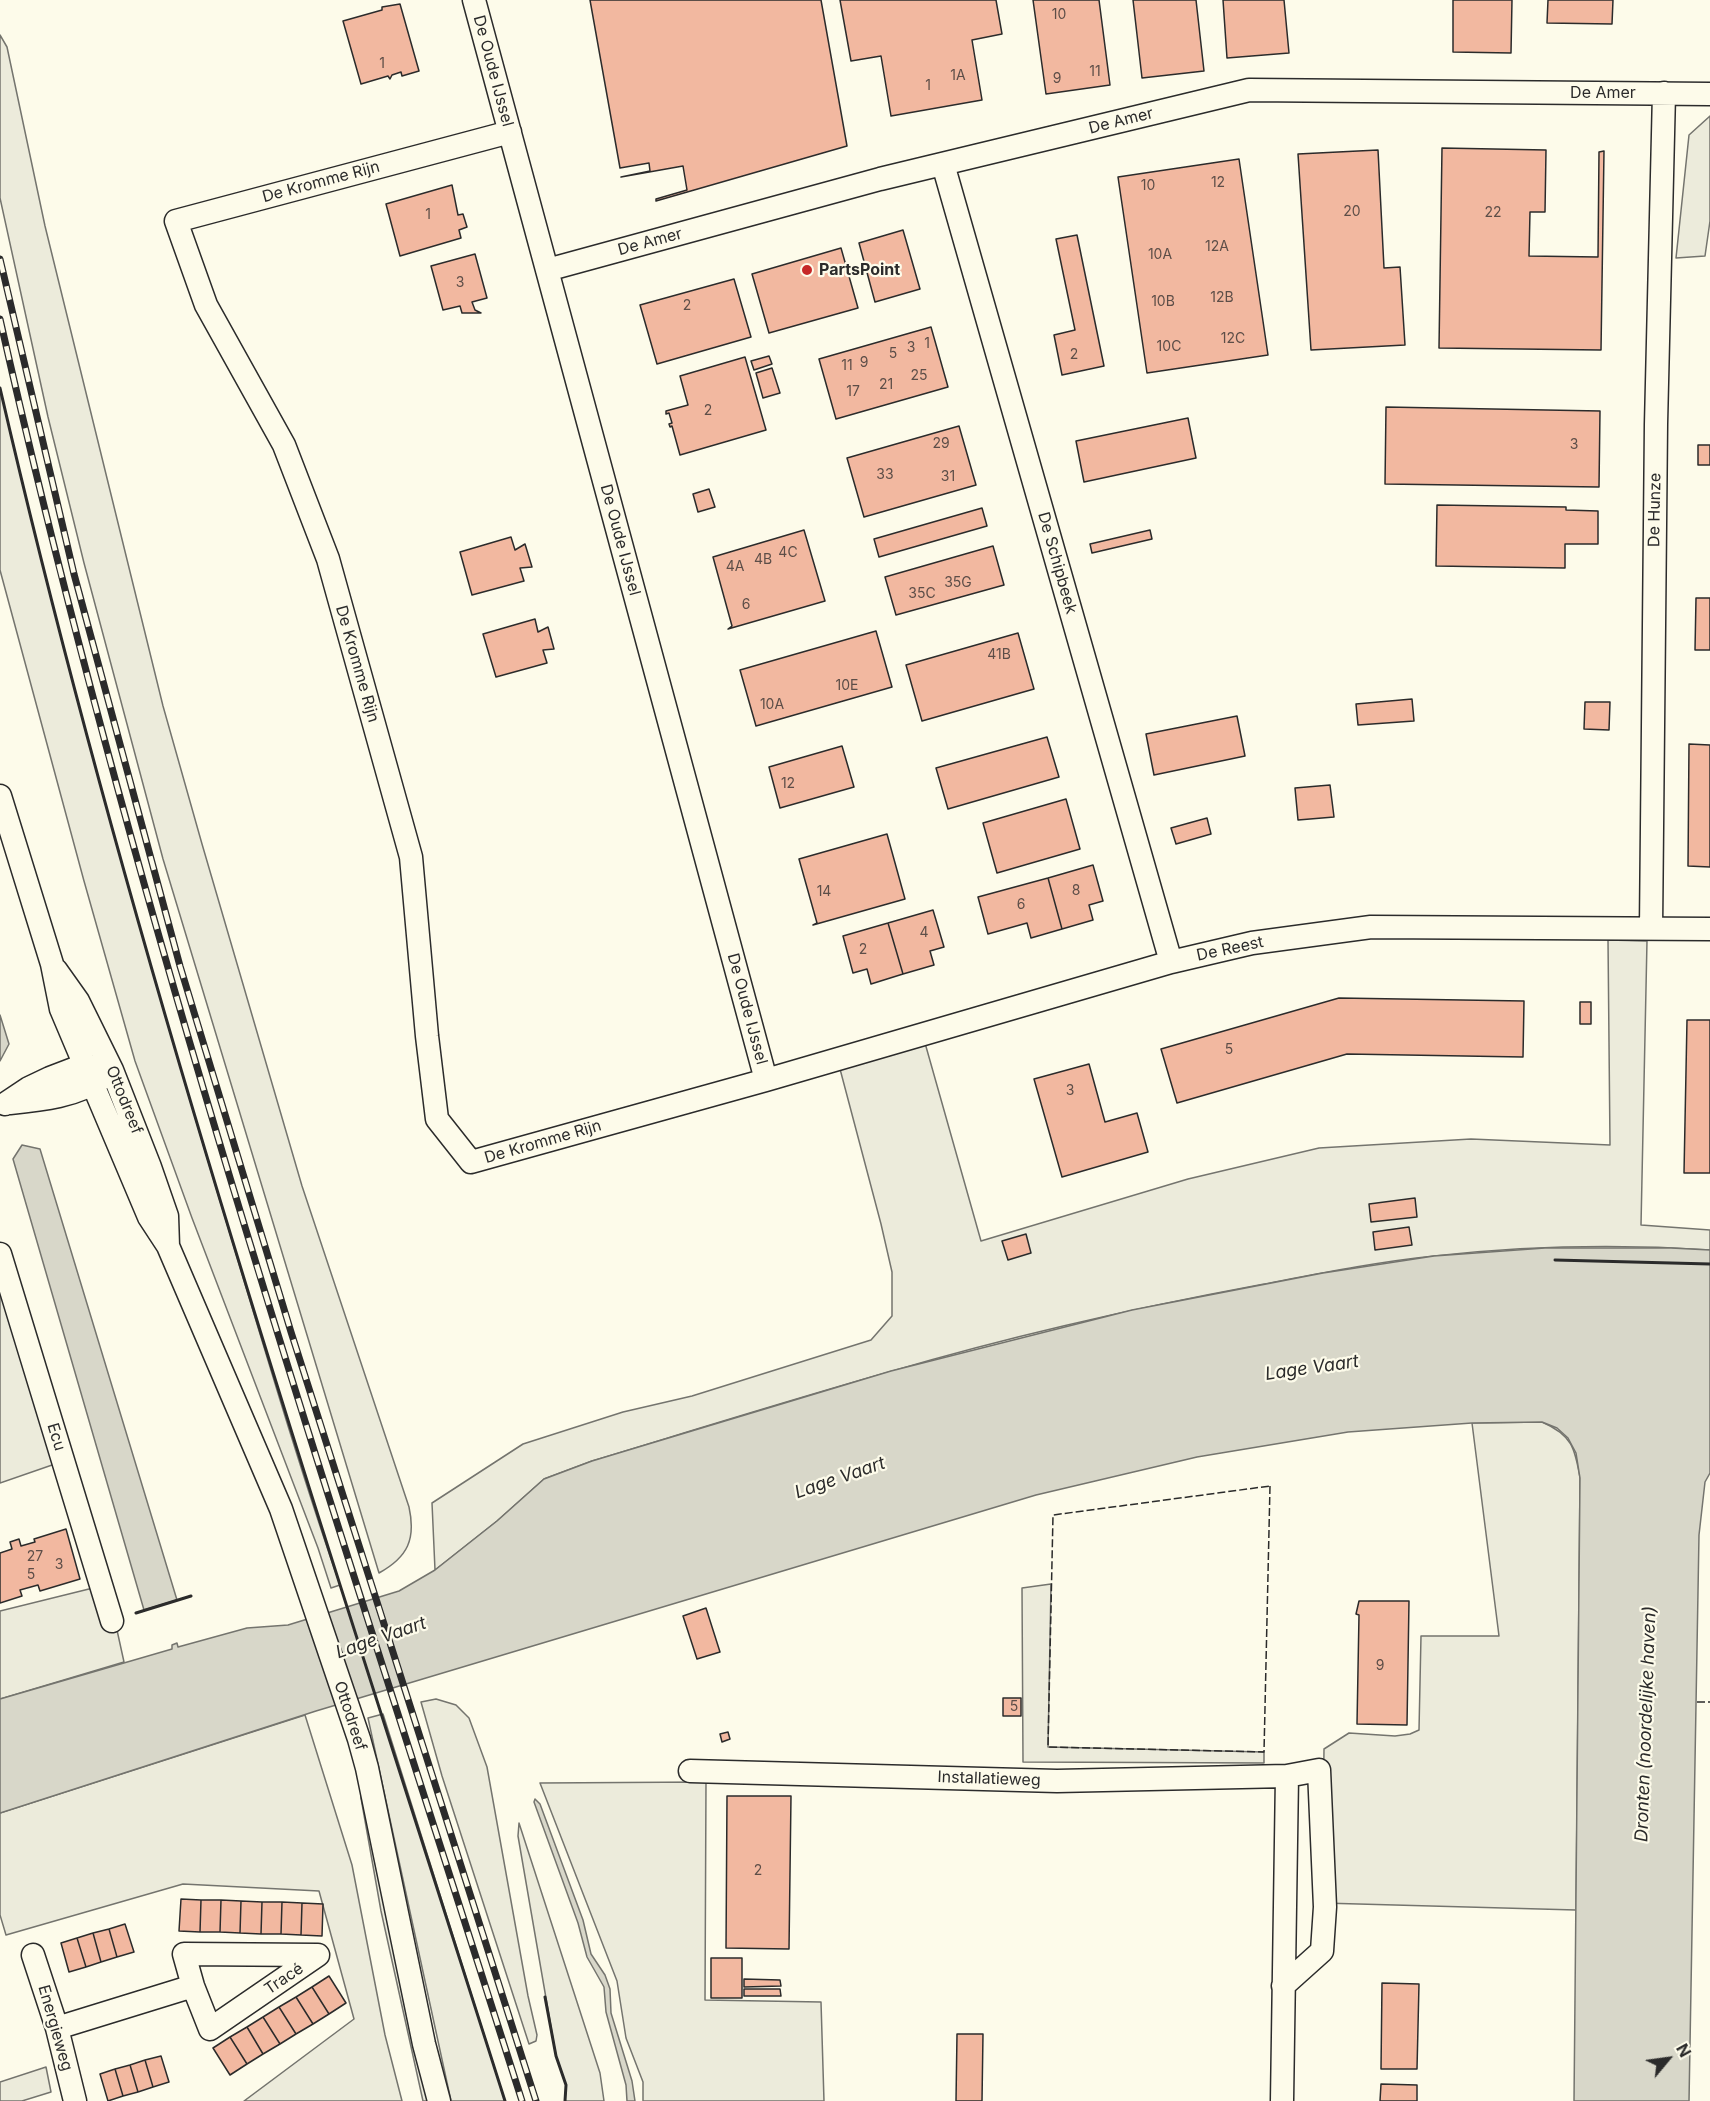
<!DOCTYPE html>
<meta charset="utf-8">
<style>
body{margin:0}
#map{position:relative;width:1710px;height:2101px;overflow:hidden;background:#fdfbea;font-family:Inter,sans-serif}
canvas{display:block}
.north{position:absolute;left:1638px;top:2029px;width:60px;height:60px;-webkit-text-stroke:4px #fdfbea;paint-order:stroke;rotate:61deg;font-size:16px;font-weight:700;line-height:24px;text-align:center;color:#2b2b2b}
.north::after{content:'';display:block;margin:auto;width:21px;height:27px;background:#2b2b2b;clip-path:polygon(50% 0,100% 100%,50% 72%,0 100%)}
</style>
<div id="map">
<canvas width="1710" height="2101"></canvas>
<div class="north">N</div>
</div>
<script>
const context = document.querySelector('canvas').getContext('2d');
context.lineJoin = 'round';
function fill(path, color) {
  context.fillStyle = color;
  context.fill(path, 'evenodd');
}
function trace(path, color, width, dash) {
  context.strokeStyle = color;
  context.lineWidth = width;
  context.lineCap = dash ? 'butt' : 'round';
  context.setLineDash(dash || []);
  context.stroke(path);
}
function label(font, color, halo, rows, align = 'center') {
  context.font = font + ' Inter,sans-serif';
  context.lineWidth = 4.5;
  context.setLineDash([]);
  context.textBaseline = 'middle';
  context.strokeStyle = halo;
  context.fillStyle = color;
  for (const [text, x, y, turn = 0] of rows) {
    context.save();
    context.translate(x, y);
    context.rotate((+turn || 0) * Math.PI / 180);
    context.textAlign = isNaN(turn) ? turn : align;
    if (halo) context.strokeText(text, 0, 0);
    context.fillText(text, 0, 0);
    context.restore();
  }
}
const green = new Path2D(`
 M 0,35 L 7,47 L 45,226 L 163,706 L 202,844 L 302,1186 L 409,1507 C 416,1539 408,1557 379,1573 L 163,859 L 84,563 L 48,417 L 0,198 Z
 M 1710,116 L 1710,221 L 1705,256 L 1676,258 L 1689,135 Z
 M 0,388 C 62,658 137,925 217,1191 C 257,1322 295,1456 340,1585 L 331,1588 L 318,1548 L 192,1218 L 135,1061 L 84,881 L 0,570 Z
 M 1608,940 L 1647,941 L 1641,1225 L 1710,1230 L 1710,1250 C 1619,1244 1525,1246 1434,1256 C 1376,1262 1317,1274 1259,1285 C 1135,1308 1011,1336 889,1372 C 790,1400 691,1431 592,1461 L 544,1479 L 497,1521 L 435,1570 L 432,1503 L 523,1444 L 623,1412 L 692,1396 L 871,1340 L 892,1316 L 892,1272 L 881,1224 L 840,1069 L 925,1043 L 981,1241 L 1188,1179 L 1319,1148 L 1471,1139 L 1610,1145 Z
 M 0,1281 L 55,1464 L 0,1483 Z
 M 1542,1422 C 1572,1435 1575,1448 1580,1478 L 1576,1910 L 1322,1903 L 1324,1749 L 1349,1733 L 1395,1736 L 1410,1734 L 1419,1730 L 1421,1636 L 1499,1636 L 1472,1423 Z
 M 1051,1584 L 1048,1747 L 1264,1752 L 1264,1763 L 1023,1762 L 1022,1588 Z
 M 93,1588 L 115,1621 L 124,1662 L 0,1699 L 0,1611 Z
 M 436,1699 L 456,1705 L 469,1718 L 487,1767 L 528,1996 L 537,2035 L 536,2041 L 529,2044 L 442,1776 L 421,1702 Z
 M 383,1714 L 505,2101 L 451,2101 L 368,1718 Z
 M 305,1715 L 352,1865 L 385,2035 L 402,2101 L 244,2101 L 354,2019 L 319,1891 L 183,1884 L 6,1935 L 0,1915 L 0,1813 Z
 M 361,1772 L 429,2101 L 423,2101 L 381,1911 L 361,1798 Z
 M 706,1782 L 705,2000 L 821,2002 L 824,2101 L 643,2101 L 643,2082 L 626,2038 L 617,1981 L 540,1783 Z
 M 519,1823 L 600,2073 L 604,2101 L 565,2101 L 566,2085 L 556,2056 L 518,1836 Z
 M 46,2067 L 51,2092 L 22,2101 L 0,2101 L 0,2082 Z`);
const water = new Path2D(`
 M 0,1015 L 9,1044 L 0,1061 Z
 M 22,1145 L 40,1149 L 177,1600 L 144,1610 L 13,1159 Z
 M 1545,1248 L 1671,1248 L 1710,1250 L 1710,1473 L 1705,1482 L 1699,1535 L 1689,2101 L 1574,2101 L 1580,1478 L 1576,1453 L 1568,1438 L 1557,1428 L 1542,1422 L 1472,1423 L 1348,1432 L 1197,1457 L 1036,1495 L 316,1711 L 0,1813 L 0,1699 L 172,1649 L 172,1645 L 177,1643 L 178,1647 L 247,1628 L 288,1625 L 399,1591 L 435,1570 L 497,1521 L 544,1479 L 592,1461 L 891,1371 L 1132,1310 L 1323,1273 L 1434,1256 Z
 M 535,1799 L 540,1804 L 583,1920 L 591,1954 L 605,1975 L 610,1989 L 611,2013 L 632,2081 L 635,2101 L 627,2101 L 626,2085 L 606,2012 L 604,1987 L 587,1957 L 578,1923 L 534,1802 Z`);
const building = new Path2D(`
 M 590,0 L 821,0 L 847,146 L 656,201 L 656,199 L 687,190 L 683,166 L 621,177 L 650,171 L 649,163 L 620,168 Z
 M 840,0 L 996,0 L 1002,34 L 972,40 L 982,100 L 891,116 L 881,56 L 851,61 Z
 M 1033,0 L 1099,0 L 1110,85 L 1046,94 Z
 M 1133,0 L 1196,0 L 1204,71 L 1142,78 Z
 M 1223,0 L 1284,0 L 1289,53 L 1227,58 Z
 M 1453,0 L 1512,0 L 1511,53 L 1453,52 Z
 M 1548,0 L 1613,0 L 1612,24 L 1547,23 Z
 M 400,4 L 419,71 L 402,76 L 401,72 L 392,75 L 390,79 L 388,76 L 361,84 L 343,21 L 382,10 L 382,7 Z
 M 1442,148 L 1546,150 L 1545,212 L 1530,212 L 1529,256 L 1598,257 L 1599,152 L 1604,151 L 1601,350 L 1439,348 Z
 M 1378,150 L 1384,268 L 1400,267 L 1405,345 L 1311,350 L 1298,154 Z
 M 1239,159 L 1268,355 L 1147,373 L 1118,177 Z
 M 452,185 L 458,215 L 463,214 L 467,227 L 459,230 L 461,238 L 400,256 L 386,204 Z
 M 903,230 L 920,289 L 875,302 L 859,243 Z
 M 1077,235 L 1104,366 L 1062,375 L 1054,335 L 1075,330 L 1056,239 Z
 M 841,248 L 858,308 L 769,333 L 752,274 Z
 M 475,254 L 487,298 L 472,302 L 475,310 L 481,313 L 462,313 L 460,306 L 443,310 L 431,266 Z
 M 734,279 L 751,337 L 657,364 L 640,305 Z
 M 931,327 L 948,387 L 836,419 L 819,359 Z
 M 769,356 L 772,364 L 754,370 L 751,361 Z
 M 745,357 L 766,430 L 680,455 L 672,426 L 670,427 L 669,424 L 672,423 L 669,413 L 666,414 L 666,411 L 688,405 L 680,376 Z
 M 772,368 L 780,393 L 763,398 L 756,373 Z
 M 1386,407 L 1600,411 L 1599,487 L 1385,484 Z
 M 1188,418 L 1196,458 L 1084,482 L 1076,441 Z
 M 959,426 L 976,485 L 864,517 L 847,458 Z
 M 1698,445 L 1710,445 L 1710,465 L 1698,465 Z
 M 709,489 L 715,507 L 698,512 L 693,494 Z
 M 1437,505 L 1566,507 L 1566,510 L 1598,511 L 1598,544 L 1565,544 L 1565,568 L 1436,566 Z
 M 982,508 L 987,526 L 879,557 L 874,539 Z
 M 804,530 L 825,601 L 728,629 L 732,626 L 713,557 Z
 M 1150,530 L 1152,539 L 1092,553 L 1090,544 Z
 M 511,537 L 515,550 L 525,544 L 532,567 L 520,568 L 524,581 L 472,595 L 460,552 Z
 M 993,546 L 1004,585 L 896,615 L 885,577 Z
 M 1696,598 L 1710,598 L 1710,650 L 1695,650 Z
 M 535,619 L 538,632 L 548,627 L 554,649 L 543,650 L 547,663 L 496,677 L 483,634 Z
 M 876,631 L 892,687 L 756,726 L 740,670 Z
 M 1018,633 L 1034,689 L 922,721 L 906,665 Z
 M 1412,699 L 1414,721 L 1358,725 L 1356,704 Z
 M 1585,702 L 1610,702 L 1609,730 L 1584,729 Z
 M 1237,716 L 1245,756 L 1154,775 L 1146,734 Z
 M 1047,737 L 1059,777 L 948,809 L 936,768 Z
 M 1689,744 L 1710,745 L 1710,867 L 1688,866 Z
 M 842,746 L 854,787 L 780,808 L 769,767 Z
 M 1330,785 L 1334,817 L 1298,820 L 1295,788 Z
 M 1066,799 L 1080,849 L 997,873 L 983,823 Z
 M 1207,818 L 1211,834 L 1176,844 L 1171,828 Z
 M 887,834 L 905,899 L 813,925 L 817,923 L 799,859 Z
 M 1093,865 L 1103,901 L 1089,905 L 1093,920 L 1062,929 L 1048,878 Z
 M 1048,878 L 1062,929 L 1031,938 L 1027,923 L 988,934 L 978,897 Z
 M 933,910 L 944,947 L 930,951 L 934,965 L 903,974 L 888,923 Z
 M 888,923 L 903,974 L 871,984 L 867,969 L 853,973 L 843,936 Z
 M 1339,998 L 1524,1001 L 1523,1057 L 1347,1054 L 1177,1103 L 1161,1049 Z
 M 1580,1002 L 1591,1002 L 1591,1024 L 1580,1024 Z
 M 1687,1020 L 1710,1020 L 1710,1173 L 1684,1173 Z
 M 1089,1064 L 1105,1122 L 1137,1113 L 1148,1152 L 1062,1177 L 1034,1079 Z
 M 1415,1198 L 1417,1217 L 1371,1222 L 1369,1204 Z
 M 1409,1227 L 1412,1245 L 1375,1250 L 1373,1232 Z
 M 1026,1234 L 1031,1253 L 1008,1260 L 1002,1241 Z
 M 66,1529 L 80,1579 L 40,1591 L 38,1585 L 20,1590 L 22,1596 L 0,1603 L 0,1553 L 12,1549 L 10,1542 L 19,1539 L 21,1546 L 35,1542 L 34,1539 Z
 M 1359,1601 L 1409,1601 L 1407,1725 L 1357,1724 L 1359,1615 L 1356,1614 Z
 M 706,1608 L 720,1652 L 697,1659 L 683,1616 Z
 M 1003,1698 L 1021,1698 L 1021,1716 L 1003,1716 Z
 M 728,1732 L 730,1739 L 722,1742 L 720,1734 Z
 M 727,1796 L 791,1796 L 789,1949 L 726,1948 Z
 M 181,1899 L 201,1900 L 200,1932 L 179,1931 Z
 M 201,1900 L 221,1900 L 220,1932 L 200,1932 Z
 M 221,1900 L 241,1901 L 240,1933 L 220,1932 Z
 M 241,1901 L 262,1902 L 261,1934 L 240,1933 Z
 M 262,1902 L 282,1902 L 281,1934 L 261,1934 Z
 M 282,1902 L 302,1903 L 301,1935 L 281,1934 Z
 M 302,1903 L 323,1904 L 322,1936 L 301,1935 Z
 M 125,1924 L 134,1952 L 117,1957 L 109,1929 Z
 M 109,1929 L 117,1957 L 101,1962 L 93,1933 Z
 M 93,1933 L 101,1962 L 86,1967 L 77,1938 Z
 M 77,1938 L 86,1967 L 69,1972 L 61,1943 Z
 M 711,1958 L 742,1958 L 742,1998 L 711,1998 Z
 M 329,1976 L 346,2003 L 329,2014 L 312,1987 Z
 M 744,1979 L 780,1980 L 781,1986 L 744,1987 Z
 M 1382,1983 L 1419,1984 L 1417,2069 L 1381,2069 Z
 M 312,1987 L 329,2014 L 313,2024 L 296,1997 Z
 M 744,1989 L 780,1989 L 781,1996 L 744,1996 Z
 M 296,1997 L 313,2024 L 296,2034 L 279,2007 Z
 M 279,2007 L 296,2034 L 280,2044 L 263,2017 Z
 M 263,2017 L 280,2044 L 263,2054 L 247,2027 Z
 M 247,2027 L 263,2054 L 247,2064 L 230,2037 Z
 M 957,2034 L 983,2034 L 982,2101 L 956,2101 Z
 M 230,2037 L 247,2064 L 230,2075 L 213,2048 Z
 M 161,2056 L 169,2082 L 153,2087 L 145,2060 Z
 M 145,2060 L 153,2087 L 138,2092 L 130,2065 Z
 M 130,2065 L 138,2092 L 123,2096 L 115,2069 Z
 M 115,2069 L 123,2096 L 108,2101 L 100,2074 Z
 M 1381,2084 L 1417,2085 L 1417,2101 L 1380,2101 Z`);
const minor = new Path2D(`
 M 474,0 L 766,1080
 M 510,132 L 176,221 L 206,305 L 284,445 L 328,559 L 411,857 L 427,1036 L 437,1119 L 471,1162 L 766,1080 L 1171,962 L 1252,943 L 1371,927 L 1710,929
 M 943,164 L 1171,962
 M 547,270 L 880,179 L 1249,90 L 1710,94
 M 0,796 L 52,964 L 61,1009 L 149,1217 L 168,1246 L 281,1509 L 359,1739 L 367,1768 L 424,2044 L 439,2101
 M 1651,928 L 1656,424 L 1664,93
 M 56,970 L 78,1001 L 112,1070 L 150,1167 L 167,1216 L 168,1246
 M 10,1103 C 41,1100 78,1096 104,1077
 M 5,1104 L 29,1088 L 50,1078 L 84,1065 L 99,1068
 M 0,1254 L 112,1621
 M 690,1771 L 1057,1781 L 1287,1776 L 1319,1770 L 1325,1907 L 1322,1951 L 1283,1986
 M 184,1954 L 318,1955 L 210,2029 L 193,1986 Z
 M 33,1955 L 57,2028 L 75,2101
 M 57,2028 L 193,1986
 M 1282,2101 L 1287,1776`);
const rail = new Path2D(`
 M 0,259 L 74,574 L 180,966 L 291,1332 L 536,2101
 M 0,319 C 136,924 334,1511 522,2101`);
const fence = new Path2D(`
 M 1270,1486 L 1264,1752 L 1048,1747 L 1053,1515 Z
 M 1697,1702 L 1710,1702`);
const wall = new Path2D(`
 M 0,388 C 134,969 325,1534 505,2101
 M 1555,1260 L 1710,1264
 M 136,1613 L 191,1596
 M 545,1997 L 556,2056 L 566,2085 L 565,2101`);
const markers = [
 [807,270,6,"#c62828"]
];
const numberNames = [
 ["10",1059,15],
 ["1",382,64],
 ["11",1095,72],
 ["1A",958,76],
 ["9",1057,79],
 ["1",928,86],
 ["12",1218,183],
 ["10",1148,186],
 ["20",1352,212],
 ["22",1493,213],
 ["1",428,215],
 ["12A",1217,247],
 ["10A",1160,255],
 ["3",460,283],
 ["12B",1222,298],
 ["10B",1163,302],
 ["2",687,306],
 ["12C",1233,339],
 ["1",927,344],
 ["10C",1169,347],
 ["3",911,348],
 ["5",893,354],
 ["2",1074,355],
 ["9",864,363],
 ["11",847,366],
 ["25",919,376],
 ["21",886,385],
 ["17",853,392],
 ["2",708,411],
 ["29",941,444],
 ["3",1574,445],
 ["33",885,475],
 ["31",948,477],
 ["4C",788,553],
 ["4B",763,560],
 ["4A",735,567],
 ["35G",958,583],
 ["35C",922,594],
 ["6",746,605],
 ["41B",999,655],
 ["10E",847,686],
 ["10A",772,705],
 ["12",788,784],
 ["8",1076,891],
 ["14",824,892],
 ["6",1021,905],
 ["4",924,933],
 ["2",863,950],
 ["5",1229,1050],
 ["3",1070,1091],
 ["27",35,1557],
 ["3",59,1565],
 ["5",31,1575],
 ["9",1380,1666],
 ["5",1014,1707],
 ["2",758,1871]
];
const streetNames = [
 ["De Oude IJssel",493,71,75],
 ["De Amer",1603,93],
 ["De Amer",1121,121,-14],
 ["De Kromme Rijn",321,182,-15],
 ["De Amer",650,242,-15],
 ["De Hunze",1655,510,-89],
 ["De Oude IJssel",620,540,75],
 ["De Schipbeek",1057,563,74],
 ["De Kromme Rijn",357,664,74],
 ["De Reest",1230,949,-12],
 ["De Oude IJssel",747,1009,75],
 ["Ottodreef",124,1100,68],
 ["De Kromme Rijn",543,1142,-16],
 ["Ecu",56,1437,73],
 ["Ottodreef",350,1716,72],
 ["Installatieweg",989,1779,2],
 ["Tracé",284,1979,-34],
 ["Energieweg",55,2028,74]
];
const poiNames = [
 ["PartsPoint",819,270]
];
const waterNames = [
 ["Lage Vaart",1312,1368,-8],
 ["Lage Vaart",840,1478,-19],
 ["Lage Vaart",381,1638,-19],
 ["Dronten (noordelijke haven)",1646,1724,-88]
];
fill(green, '#ecebdb');
trace(green, '#74746e', 1.5);
fill(water, '#d8d7c9');
trace(water, '#74746e', 1.5);
fill(building, '#f2b8a0');
trace(building, '#2b2b2b', 1.5);
trace(minor, '#2b2b2b', 25);
trace(minor, '#fdfbea', 22);
trace(rail, '#2b2b2b', 7);
trace(rail, '#fdfbea', 4.5, [14]);
trace(fence, '#2b2b2b', 1.5, [8, 3]);
trace(wall, '#2b2b2b', 3);
for (const [x, y, r, color] of markers) {
  const dot = new Path2D();
  dot.arc(x, y, r, 0, 2 * Math.PI);
  context.fillStyle = color;
  context.fill(dot);
  trace(dot, '#fdfbea', 2);
}
label('14px', '#5d4e48', null, numberNames);
label('16px', '#2b2b2b', '#fdfbea', streetNames);
label('bold 16px', '#2b2b2b', '#fdfbea', poiNames, 'left');
label('italic 18px', '#2b2b2b', '#fdfbea', waterNames);
</script>
